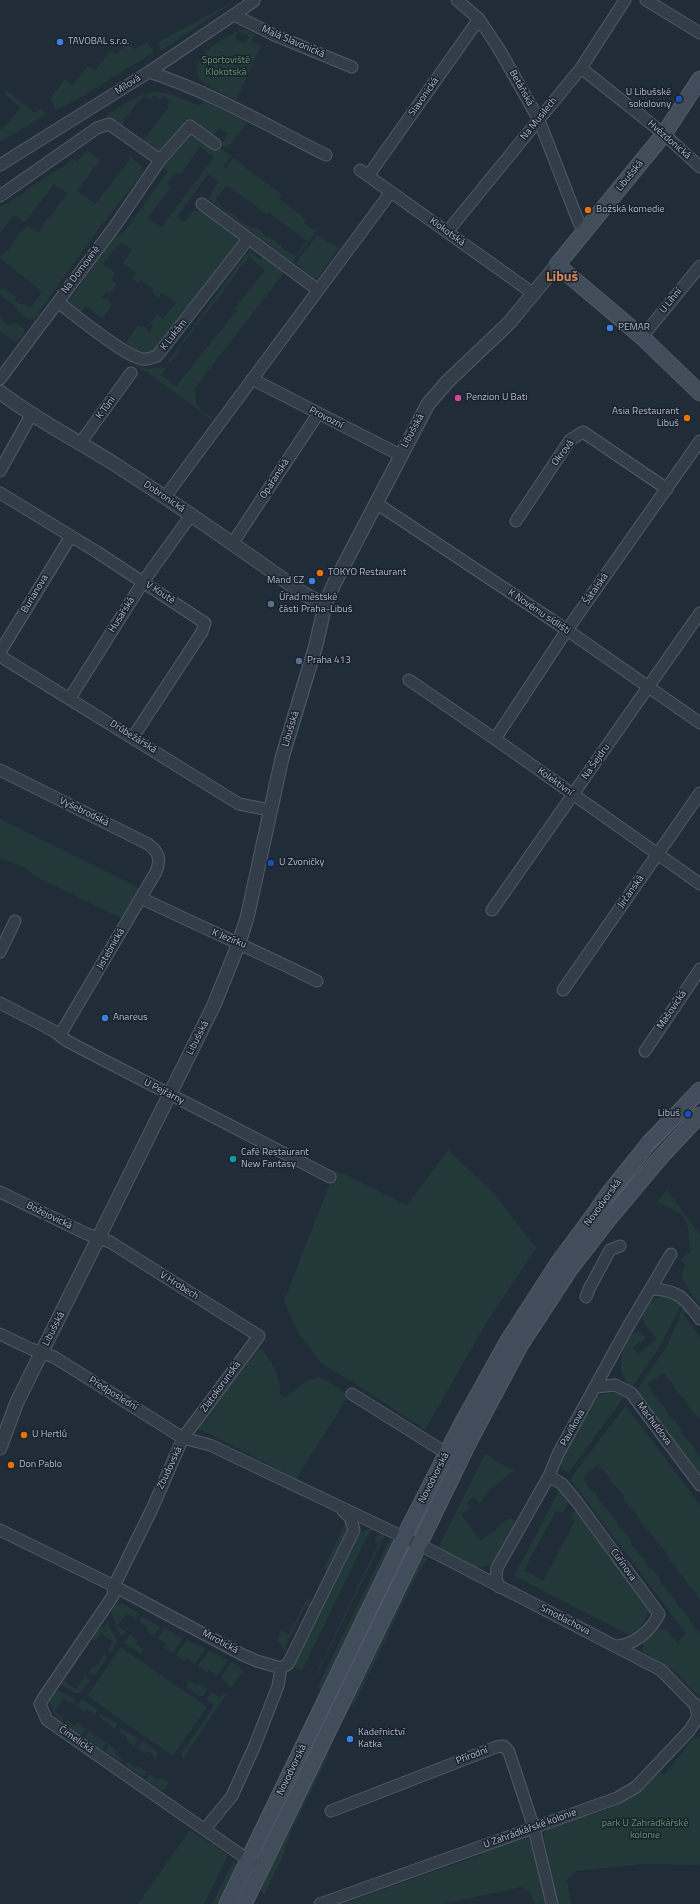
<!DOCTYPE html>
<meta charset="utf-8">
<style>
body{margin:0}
canvas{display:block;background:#202c38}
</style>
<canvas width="700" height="1904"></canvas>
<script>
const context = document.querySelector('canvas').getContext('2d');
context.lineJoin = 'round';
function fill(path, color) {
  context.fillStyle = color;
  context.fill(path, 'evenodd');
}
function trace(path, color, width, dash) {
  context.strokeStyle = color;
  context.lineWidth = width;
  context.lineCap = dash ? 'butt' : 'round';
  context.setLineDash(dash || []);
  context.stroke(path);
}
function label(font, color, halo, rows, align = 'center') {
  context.font = font + ' "Titillium Web",sans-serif';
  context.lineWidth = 3;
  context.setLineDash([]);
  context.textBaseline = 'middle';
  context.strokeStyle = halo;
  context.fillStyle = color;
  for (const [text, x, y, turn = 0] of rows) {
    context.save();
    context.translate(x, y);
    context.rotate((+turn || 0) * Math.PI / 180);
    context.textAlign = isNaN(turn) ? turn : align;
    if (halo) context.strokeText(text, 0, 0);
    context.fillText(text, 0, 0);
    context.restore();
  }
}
const green = new Path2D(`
 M 233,2 L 161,51 L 158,42 Z
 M 239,30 L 246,30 L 255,34 L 252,42 L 261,46 L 236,100 C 226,94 209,89 202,81 C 199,79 199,76 198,73 C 193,52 225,39 239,30 ZM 238,31 L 249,36 L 245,44 L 235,39 Z
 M 147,42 L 154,52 L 83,96 L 56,110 L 50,98 L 65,79 L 73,85 L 88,66 L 95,71 L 110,51 L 117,55 L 126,43 L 134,49 Z
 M 6,90 L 35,113 L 42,108 L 46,115 L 0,142 L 0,131 L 21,108 L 4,93 Z
 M 158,92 L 174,95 L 199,106 L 204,100 L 248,122 L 227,148 L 221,145 L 219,147 L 231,156 L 224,166 L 226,168 L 233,158 L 282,195 L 279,199 L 306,219 L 304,223 L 317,231 L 292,262 L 209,199 L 207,201 L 218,182 L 208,174 L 177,217 L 185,222 L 192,212 L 200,210 L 238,238 L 237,243 L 156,350 L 146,355 L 137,351 L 126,342 L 138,325 L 142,327 L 143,326 L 149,332 L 153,325 L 150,323 L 157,314 L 163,319 L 176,302 L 162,293 L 158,298 L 152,293 L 154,290 L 141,280 L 138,283 L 132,278 L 136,273 L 123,263 L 132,250 L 121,242 L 103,264 L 115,273 L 111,279 L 117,284 L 110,293 L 107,291 L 102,297 L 109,301 L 112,305 L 102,319 L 86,306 L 80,314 L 66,304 L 115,237 L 117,238 L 124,232 L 168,171 L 147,154 L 149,151 L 106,116 C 124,103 135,95 158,92 ZM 154,95 L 160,100 L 163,96 L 170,101 L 167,105 L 169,107 L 141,143 L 120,128 L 125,121 L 124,120 L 139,100 L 141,101 L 144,96 L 150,100 ZM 219,128 L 228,134 L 222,143 L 213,136 ZM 200,147 L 214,157 L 161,228 L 148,218 L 171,187 L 167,184 L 176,172 L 180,175 ZM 227,185 L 266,214 L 268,212 L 307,241 L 296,256 L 281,248 L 282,246 L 269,237 L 268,238 L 256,227 L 254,229 L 248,225 L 247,226 L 228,210 L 227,211 L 221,206 L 222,205 L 215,200 Z
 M 87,150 L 100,160 L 78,189 L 79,192 L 95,204 L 129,161 L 130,156 L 142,166 L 143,173 L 97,231 L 34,319 L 27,318 L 17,311 L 18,309 L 0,294 L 0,289 L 2,290 L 4,288 L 17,298 L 15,300 L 21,305 L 23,303 L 30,308 L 42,292 L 0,258 L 7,250 L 8,250 L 21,231 L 22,231 L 28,225 L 38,233 L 43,226 L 42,225 L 47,219 L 48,220 L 58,207 L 57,206 L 68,194 L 54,184 L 25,222 L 14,215 L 0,233 L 0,207 L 18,196 L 20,197 L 28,189 L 74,159 L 77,162 Z
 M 317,235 L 339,248 L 317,278 L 314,279 L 296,263 Z
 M 251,251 L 260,261 L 262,256 L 284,273 L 194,389 C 197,394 195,397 196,402 C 198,409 207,414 213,418 L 212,420 L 147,372 L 123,359 L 59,312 L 61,311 L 135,364 L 146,369 L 164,367 L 246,254 ZM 249,257 L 265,270 L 235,308 L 237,310 L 176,386 L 161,375 L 166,368 L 164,367 L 169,361 L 171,362 L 180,349 L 179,348 L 195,329 L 194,328 L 225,290 L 224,289 L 228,283 L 230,283 L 243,263 L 244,264 Z
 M 0,318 L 10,326 L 16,323 L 24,329 L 25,332 L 16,343 L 0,331 Z
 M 0,819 L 139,888 L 121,918 L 38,878 L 24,867 L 0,858 Z
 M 448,1150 L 492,1191 L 536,1248 L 488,1320 L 425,1430 L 365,1390 L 321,1363 L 298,1332 L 284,1301 L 335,1170 L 407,1205 Z
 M 667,1190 L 700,1235 L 700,1307 L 681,1277 L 685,1266 L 681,1259 L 690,1253 C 687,1215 691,1218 657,1202 Z
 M 664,1296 L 670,1297 L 682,1303 L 662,1343 L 631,1389 C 615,1368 620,1354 632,1334 L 638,1332 L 645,1336 L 644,1340 L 633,1347 L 638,1354 L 657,1339 C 653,1334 646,1327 643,1321 C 638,1308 654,1298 664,1296 Z
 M 683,1308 L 685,1308 L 700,1328 L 687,1311 L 683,1314 L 700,1337 L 700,1420 L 687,1405 L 688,1404 L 684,1398 L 682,1398 L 673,1386 L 674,1385 L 663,1373 L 647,1384 L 652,1390 L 651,1392 L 667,1410 L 666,1411 L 670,1418 L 672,1417 L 682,1430 L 680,1431 L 696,1449 L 695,1450 L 700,1457 L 700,1474 L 636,1391 L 667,1346 Z
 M 260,1347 C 272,1361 281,1376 280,1395 L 286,1397 L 306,1381 L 319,1377 L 349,1395 L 296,1479 L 198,1428 Z
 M 608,1392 L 620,1393 L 625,1396 L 569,1472 L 561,1470 L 563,1458 L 597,1397 Z
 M 629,1401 L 700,1495 L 630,1403 L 626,1406 L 700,1505 L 700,1601 L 696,1596 L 697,1595 L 667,1557 L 668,1555 L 637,1517 L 638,1516 L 634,1510 L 632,1511 L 623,1498 L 624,1496 L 608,1478 L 609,1477 L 604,1471 L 603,1471 L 598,1465 L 583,1476 L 587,1483 L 586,1484 L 591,1490 L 593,1490 L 606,1510 L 607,1509 L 617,1522 L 616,1523 L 621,1530 L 622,1529 L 632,1541 L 630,1543 L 646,1561 L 645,1563 L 650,1569 L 652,1568 L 661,1581 L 660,1582 L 676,1601 L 675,1602 L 679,1608 L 681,1607 L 690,1620 L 689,1621 L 700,1633 L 700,1698 L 678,1674 L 642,1651 L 644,1640 L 660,1629 L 667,1630 L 677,1643 L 686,1634 L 571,1480 L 572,1476 Z
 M 485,1454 L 514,1471 L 487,1492 L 488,1494 L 483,1497 L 484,1499 L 479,1503 L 474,1497 L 467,1502 L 471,1508 L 461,1514 L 480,1540 L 496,1530 L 496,1528 L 508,1518 L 513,1520 L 515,1526 L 496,1561 C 479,1577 455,1559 437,1550 Z
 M 560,1489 L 569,1500 L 563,1513 L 556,1511 L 524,1570 L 543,1581 L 575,1521 L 570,1517 L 573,1512 L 578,1511 L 651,1608 L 651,1613 L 647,1614 C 645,1622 638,1635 628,1634 L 514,1576 Z
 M 347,1519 C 352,1535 336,1556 329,1570 L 324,1568 Z
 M 367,1529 L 373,1529 L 367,1536 L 302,1671 L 293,1667 L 357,1534 Z
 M 381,1534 L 385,1535 L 314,1680 L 313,1680 L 379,1543 L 374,1540 L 377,1536 Z
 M 390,1539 L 395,1542 L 336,1669 L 321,1691 L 318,1686 Z
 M 426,1557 L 428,1558 L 417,1575 L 353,1707 L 351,1706 L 359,1682 L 418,1561 Z
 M 403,1559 L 405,1563 L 259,1858 L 257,1857 L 400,1561 Z
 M 307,1598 L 311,1602 L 311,1608 L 306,1605 L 285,1648 L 288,1650 L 284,1650 L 277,1640 L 281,1630 L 289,1634 Z
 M 118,1604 L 124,1604 L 139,1614 L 136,1619 L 127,1613 L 117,1626 L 126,1632 L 122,1636 L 121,1636 L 111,1612 L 114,1606 Z
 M 142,1616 L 160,1627 L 154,1636 L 146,1630 L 148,1627 L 139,1621 Z
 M 107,1621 L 117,1641 L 116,1645 L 111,1652 L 108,1650 L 113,1642 L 101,1633 L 95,1641 L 90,1639 L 102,1626 L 104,1627 Z
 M 164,1628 L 183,1638 L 173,1653 L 164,1647 L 166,1644 L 158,1638 Z
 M 130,1635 L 138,1641 L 136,1644 L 144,1649 L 141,1654 L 125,1644 L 125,1641 Z
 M 187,1640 L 205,1649 L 195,1664 L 187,1658 L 184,1661 L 176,1655 Z
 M 121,1647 L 207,1707 L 173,1756 L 87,1696 Z
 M 209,1651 L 228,1660 L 217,1676 L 209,1670 L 207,1672 L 198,1666 Z
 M 105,1654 L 107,1658 L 95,1675 L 88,1673 L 93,1665 L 96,1666 Z
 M 231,1662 L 238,1666 L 243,1671 L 231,1688 L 228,1686 L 229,1684 L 221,1678 Z
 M 85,1677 L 90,1681 L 80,1693 L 75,1693 L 60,1684 L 62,1679 L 76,1689 Z
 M 189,1680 L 197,1686 L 199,1684 L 207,1689 L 203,1696 L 200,1696 L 187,1687 Z
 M 56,1689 L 75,1699 L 73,1704 L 64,1698 L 55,1711 L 63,1718 L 61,1721 L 54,1713 L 49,1700 Z
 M 211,1692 L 220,1698 L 223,1693 L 226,1695 L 183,1759 L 181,1754 L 214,1706 L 207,1700 Z
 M 82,1699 L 98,1710 L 95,1715 L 87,1709 L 85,1712 L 76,1706 Z
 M 101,1714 L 118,1724 L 115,1729 L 99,1717 Z
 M 67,1720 L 75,1726 L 77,1723 L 86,1729 L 82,1735 L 64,1723 Z
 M 121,1728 L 138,1738 L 134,1746 L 126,1740 L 127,1737 L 119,1731 Z
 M 89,1731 L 106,1743 L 102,1749 L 85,1737 Z
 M 694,1738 L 700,1738 L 700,1865 L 644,1864 L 576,1871 L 567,1880 L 571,1904 L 558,1904 L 543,1834 L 549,1828 L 549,1826 L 589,1812 L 591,1815 C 618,1806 637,1796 657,1774 L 659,1776 L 658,1771 L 664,1775 Z
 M 141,1742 L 144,1742 L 158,1753 L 156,1758 L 148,1751 L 146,1754 L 137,1748 Z
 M 109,1745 L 117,1751 L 115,1754 L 124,1760 L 122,1763 L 105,1751 Z
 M 326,1752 L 329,1754 L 290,1834 L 284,1854 L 264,1895 L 259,1888 Z
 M 127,1762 L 136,1768 L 138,1766 L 147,1772 L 143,1777 L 125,1765 Z
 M 150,1774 L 158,1780 L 160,1777 L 169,1783 L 163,1791 L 146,1780 Z
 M 190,1830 L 228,1855 L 204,1904 L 138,1904 Z
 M 523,1835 L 530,1838 L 545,1904 L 534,1904 L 531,1893 L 521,1887 L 443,1904 L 342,1904 L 481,1855 L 481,1851 Z
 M 234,1860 C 242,1873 225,1892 219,1904 L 212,1904 Z`);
const minor = new Path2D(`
 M 457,0 L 479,19 L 499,49 L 539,120 L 579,223 L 586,231
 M 646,0 L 700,33
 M 234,15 L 274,35 L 352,67
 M 581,68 L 664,134 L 700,167
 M 149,72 C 211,92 268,126 326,155
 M 0,165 L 149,72 L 254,1
 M 360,170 L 534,294
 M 368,176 L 479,19
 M 0,196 L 97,128 L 109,124 L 160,160
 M 202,204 L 318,290
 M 447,232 L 581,68 L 625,0
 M 58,302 C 76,316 122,354 142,359 C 148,360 152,358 157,356 L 248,239
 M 642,337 L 700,266
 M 0,379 L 115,226 L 160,160 L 190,126 L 215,144
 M 252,379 L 400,455
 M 81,442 L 131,373
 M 0,471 L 31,415
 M 0,493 L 97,552 L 205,623 L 202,632 L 133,737
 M 165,497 L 391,192
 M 376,503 L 567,630 L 700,723
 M 516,521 L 570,440 L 583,432 L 667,489
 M 232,544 L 318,414
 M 0,652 L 71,536
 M 0,656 L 239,804 L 270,810
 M 409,680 L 495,739 L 700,884
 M 70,698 L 143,582 L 191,515
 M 495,739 L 567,630 L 700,441
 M 0,770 L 148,844 C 159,852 161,859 156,872 L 60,1035
 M 141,898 C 199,926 259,952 317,981
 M 492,910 L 700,613
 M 0,952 L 15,921
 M 563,990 L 700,793
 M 0,1003 L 54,1031 L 67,1041 L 86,1051 L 330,1177
 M 645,1051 L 700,969
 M 0,1192 L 87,1234 L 110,1242 L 259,1336 L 183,1438 L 152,1509 L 114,1586 L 113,1596 L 44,1697 L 40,1704 L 47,1720 L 254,1864
 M 651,1289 C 679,1290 684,1298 700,1319
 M 586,1297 L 589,1289 L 610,1250 L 620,1246
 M 0,1334 L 31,1349 L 54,1357 L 183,1438 L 210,1445 L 420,1545 L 661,1670 L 700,1710
 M 596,1387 L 615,1385 L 631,1393 L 700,1485
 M 352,1394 L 446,1453
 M 549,1476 L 562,1484 L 577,1502 L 659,1614 C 651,1631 634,1645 616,1646
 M 0,1530 L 114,1586 L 243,1655 L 257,1661 L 281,1668 L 288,1664 L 354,1530 L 350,1517 L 343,1511
 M 499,1587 L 496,1578 L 497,1568 L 549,1476 L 558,1454 L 629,1325 L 671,1254
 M 331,1811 L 496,1747 L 504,1746 L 509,1752 L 534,1828 L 552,1904
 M 205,1829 L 232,1796 L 255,1745 L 278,1686 L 281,1668
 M 320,1904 L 617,1798 L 636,1787 L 689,1731 L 698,1717 L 695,1704`);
const tertiary = new Path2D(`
 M 0,392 C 36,420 77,440 116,465 C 180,506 242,550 304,594 L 325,605
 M 0,1448 L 17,1402 L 214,1005 L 239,943 L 247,918 L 282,758 L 316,645 L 325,605 L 333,586 L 428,404 L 447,382 L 509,323 L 557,265`);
const secondary = new Path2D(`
 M 700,79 L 664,134 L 557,265 L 642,337 L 700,393
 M 227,1904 L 410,1525 L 459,1429 L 509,1339 L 558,1263 L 595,1213 L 608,1194 L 649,1143 L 700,1090
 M 244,1904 L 471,1438 L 521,1344 L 570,1269 L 608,1220 L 659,1159 L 700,1115`);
const tram = new Path2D(`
 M 650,1152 L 700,1102`);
const markers = [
 [60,42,4,"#3f7fe0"],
 [679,99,4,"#1a4fb4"],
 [588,210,4,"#e8710a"],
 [610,328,4,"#3f7fe0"],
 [458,398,4,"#d1479c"],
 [687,418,4,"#e8710a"],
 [320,573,4,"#e8710a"],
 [312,581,4,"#3f7fe0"],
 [271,604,4,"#5c6f8a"],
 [299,661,4,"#5c6f8a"],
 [271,863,4,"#1a4fb4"],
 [105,1018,4,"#3f7fe0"],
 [688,1114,4,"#1a4fb4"],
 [233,1159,4,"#0f9aa8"],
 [24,1435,4,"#e8710a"],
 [11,1465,4,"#e8710a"],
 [350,1739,4,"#3f7fe0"]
];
const poiNames = [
 ["TAVOBAL s.r.o.",68,42],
 ["U Libušské",671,93,"right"],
 ["sokolovny",671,105,"right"],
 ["Božská komedie",596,210],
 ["PEMAR",618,328],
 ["Penzion U Bati",466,398],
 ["Asia Restaurant",679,412,"right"],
 ["Libuš",679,424,"right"],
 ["TOKYO Restaurant",328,573],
 ["Mand CZ",304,581,"right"],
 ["Úřad městské",279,598],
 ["části Praha-Libuš",279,610],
 ["Praha 413",307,661],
 ["U Zvoničky",279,863],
 ["Anareus",113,1018],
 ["Libuš",680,1114,"right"],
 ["Café Restaurant",241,1153],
 ["New Fantasy",241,1165],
 ["U Hertlů",32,1435],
 ["Don Pablo",19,1465],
 ["Kadeřnictví",358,1733],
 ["Katka",358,1745]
];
const streetNames = [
 ["Malá Slavonická",293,42,23],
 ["Mílová",128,85,-32],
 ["Betáňská",521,88,61],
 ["Slavonická",424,97,-55],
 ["Na Musilech",539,119,-51],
 ["Hvězdonická",669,140,41],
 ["Libušská",630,176,-51],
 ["Klokotská",447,232,36],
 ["Na Domovině",81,270,-53],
 ["U Líhní",671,301,-51],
 ["K Lukám",174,335,-52],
 ["K Tůni",106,408,-54],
 ["Provozní",326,418,27],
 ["Libušská",413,431,-61],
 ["Okrová",563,453,-53],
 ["Opařanská",275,479,-57],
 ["Dobronická",164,497,34],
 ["Šátalská",596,589,-55],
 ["V Koutě",160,593,33],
 ["Burianova",35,594,-59],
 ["K Novému sídlišti",539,612,34],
 ["Husařská",122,615,-58],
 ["Libušská",291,729,-73],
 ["Drůbežářská",133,737,32],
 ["Na Šejdru",596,762,-55],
 ["Kolektivní",555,782,36],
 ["Vyšebrodská",84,812,26],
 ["Jirčanská",631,892,-55],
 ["K Jezírku",229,939,22],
 ["Jistebnická",111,949,-60],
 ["Mašovická",672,1010,-56],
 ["Libušská",198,1038,-63],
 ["U Pejřárny",164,1092,27],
 ["Novodvorská",603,1203,-54],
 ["Božejovická",49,1216,26],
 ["V Hrobech",179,1286,32],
 ["Libušská",54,1329,-63],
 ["Zlatokorunská",221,1387,-54],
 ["Předposlední",113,1394,32],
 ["Machuldova",654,1424,53],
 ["Pavlíkova",573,1428,-61],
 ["Zbudovská",170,1468,-65],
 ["Novodvorská",434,1478,-63],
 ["Cuřínova",623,1565,54],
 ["Smotlachova",565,1620,27],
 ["Mirotická",220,1642,28],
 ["Čimelická",76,1740,35],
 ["Přírodní",472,1756,-21],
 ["Novodvorská",292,1770,-64],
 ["U Zahrádkářské kolonie",530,1829,-20]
];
const parkNames = [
 ["Sportoviště",226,61],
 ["Klokotská",226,73],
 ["park U Zahrádkářské",645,1824],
 ["kolonie",645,1836]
];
const districtNames = [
 ["Libuš",562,278]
];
fill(green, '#223839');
trace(minor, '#515b66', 13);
trace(tertiary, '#515b66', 15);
trace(secondary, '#515b66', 17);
trace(minor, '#333d48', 11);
trace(tertiary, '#333d48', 13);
trace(secondary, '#414d5b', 15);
trace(tram, '#556270', 1);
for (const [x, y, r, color] of markers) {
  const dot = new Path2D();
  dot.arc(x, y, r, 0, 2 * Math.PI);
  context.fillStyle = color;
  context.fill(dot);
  trace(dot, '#19222d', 1.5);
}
label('10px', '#aeb8c5', '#19222d', poiNames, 'left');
label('10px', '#aeb8c5', '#19222d', streetNames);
label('10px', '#65966d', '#19222d', parkNames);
label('bold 14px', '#d58659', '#19222d', districtNames);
</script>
